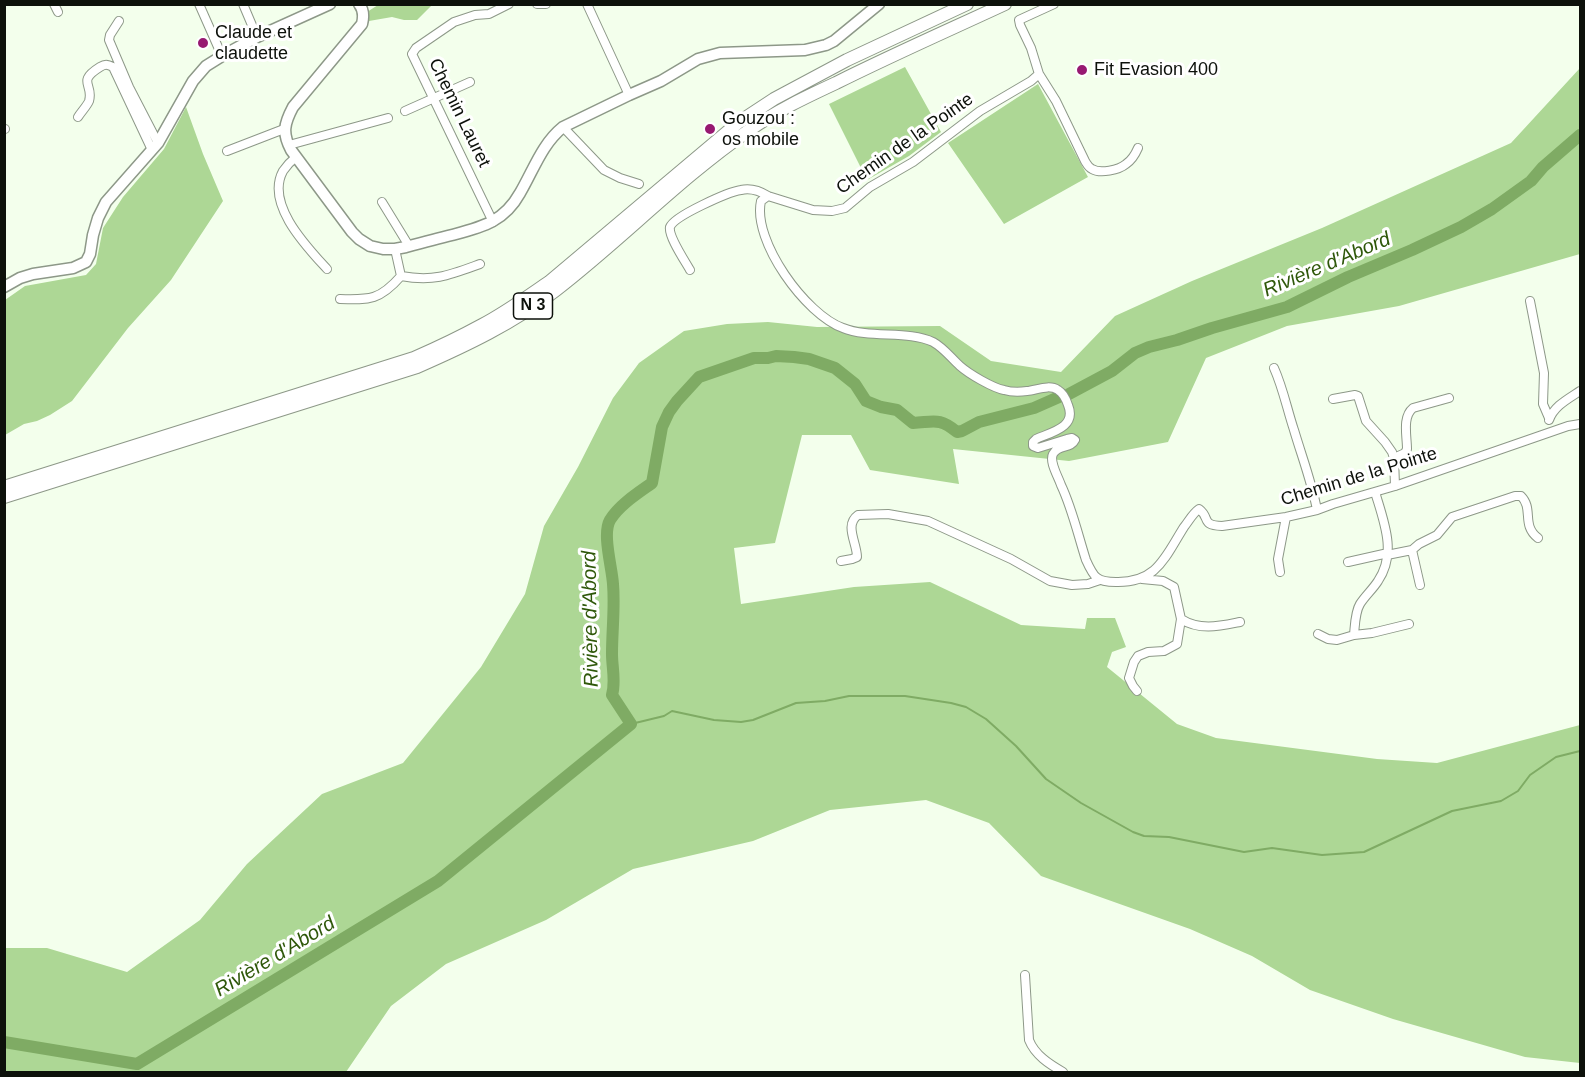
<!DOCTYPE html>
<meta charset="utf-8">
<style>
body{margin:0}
#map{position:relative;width:1585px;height:1077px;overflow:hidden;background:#f3ffec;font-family:Helvetica,sans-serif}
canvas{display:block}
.frame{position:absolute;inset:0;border:6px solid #0d110b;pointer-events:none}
</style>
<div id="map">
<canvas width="1585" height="1077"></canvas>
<div class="frame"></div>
</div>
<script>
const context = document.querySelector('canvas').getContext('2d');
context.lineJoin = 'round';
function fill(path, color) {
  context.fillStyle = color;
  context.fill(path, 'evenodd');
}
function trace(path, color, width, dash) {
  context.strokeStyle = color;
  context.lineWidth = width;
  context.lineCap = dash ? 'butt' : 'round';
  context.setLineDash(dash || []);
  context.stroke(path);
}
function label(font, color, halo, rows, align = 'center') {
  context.font = font + ' Helvetica,sans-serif';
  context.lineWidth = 6;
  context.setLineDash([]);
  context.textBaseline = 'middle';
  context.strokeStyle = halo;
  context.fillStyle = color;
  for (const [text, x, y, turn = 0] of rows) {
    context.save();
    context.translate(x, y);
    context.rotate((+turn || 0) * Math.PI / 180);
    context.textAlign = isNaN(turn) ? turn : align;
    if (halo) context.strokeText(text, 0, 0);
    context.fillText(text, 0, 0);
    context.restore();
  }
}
const green = new Path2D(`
 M 378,5 L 432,5 L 417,20 L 404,20 L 392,17 L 369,21 L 367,12 Z
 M 905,67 L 941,132 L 909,156 L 867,180 L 829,104 Z
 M 1580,68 L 1580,254 L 1399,306 L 1287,326 L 1206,358 L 1168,442 L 1069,461 L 953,449 L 959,484 L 870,470 L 851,435 L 802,435 L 775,543 L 734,548 L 741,604 L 854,587 L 930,582 L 1021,625 L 1085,629 L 1087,618 L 1115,618 L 1126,647 L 1112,652 L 1107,667 L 1177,724 L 1216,738 L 1377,759 L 1437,763 L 1580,725 L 1580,1063 L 1525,1057 L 1393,1019 L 1310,990 L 1252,956 L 1190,929 L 1041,876 L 989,823 L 926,800 L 830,810 L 753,841 L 633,869 L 546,920 L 446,964 L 391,1006 L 346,1072 L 5,1072 L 5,948 L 47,948 L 127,972 L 200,920 L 247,864 L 322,794 L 403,763 L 481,667 L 525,594 L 544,526 L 578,467 L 613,398 L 639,363 L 684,331 L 727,324 L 768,322 L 817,327 L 940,326 L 991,361 L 1061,372 L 1115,316 L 1192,281 L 1322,228 L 1511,143 Z
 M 1038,84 L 1088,177 L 1004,224 L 948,143 Z
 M 186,107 L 203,154 L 223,201 L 171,280 L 128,328 L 72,401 L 50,415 L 37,421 L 24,424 L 5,435 L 5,300 L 25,286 L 86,275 L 96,264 L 103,228 L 123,197 L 164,149 Z`);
const stream = new Path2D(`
 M 631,724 L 664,716 L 672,711 L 714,720 L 741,722 L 753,720 L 796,703 L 825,701 L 849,696 L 905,696 L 951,703 L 966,707 L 986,719 L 1016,746 L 1046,779 L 1081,803 L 1133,832 L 1144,836 L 1169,837 L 1244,852 L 1272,848 L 1322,855 L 1364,852 L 1452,811 L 1501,801 L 1518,791 L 1530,775 L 1556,757 L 1580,751`);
const river = new Path2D(`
 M 1069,394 L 1112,371 L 1135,353 L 1149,347 L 1177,340 L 1212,328 L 1287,307 L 1348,277 L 1412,250 L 1461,227 L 1492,209 L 1531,181 L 1543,167 L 1580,135
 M 4,1042 L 137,1064 L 438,881 L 631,724 L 612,695 C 616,681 612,668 612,654 C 612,630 615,607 613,584 C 612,567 602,534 610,520 C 619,505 638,493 652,483 L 662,427 L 669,412 L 677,401 L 699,377 L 754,358 L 768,358 L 776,356 L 794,357 L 809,359 L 835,368 L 855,384 L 866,401 L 881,407 L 897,410 L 913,423 C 934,422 939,417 957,432 L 962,431 L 979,422 L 1034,408 L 1059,397`);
const minor = new Path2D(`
 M 54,4 L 58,12
 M 199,4 L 222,56
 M 243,4 L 257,37
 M 537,4 L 546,4
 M 587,4 L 629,95
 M 119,21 L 110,35 L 109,40 L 129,87 L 158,143
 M 1039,74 L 1056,101 L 1085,161 C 1087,164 1088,167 1092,169 C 1100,174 1119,170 1126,164 C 1132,160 1135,155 1138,148
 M 405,111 L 470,82
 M 78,117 C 81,112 87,106 89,101 C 94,84 76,82 100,67 C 105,64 107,64 113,67 L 152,150
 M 563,127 L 604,170 L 620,178 L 639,184
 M 4,129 L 5,129
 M 289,145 L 388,118
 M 227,151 L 284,129
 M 296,157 C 291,161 287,165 283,171 C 265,204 307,247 327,269
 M 768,196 L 761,201 C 752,241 806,315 843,328 C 870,339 908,330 933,342 C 944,348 951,358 960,366 C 969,374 993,388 1004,390 C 1011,392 1020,392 1027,391 C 1037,390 1049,384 1058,390 C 1063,393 1066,399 1068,405 C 1077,427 1052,432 1036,439 L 1033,442 L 1033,446 L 1038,448 L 1067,439 L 1072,438 L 1075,440 C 1071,449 1058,444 1053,454 C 1049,462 1058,476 1061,485 C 1072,508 1078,535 1086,560 C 1094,578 1097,582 1116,582 C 1157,583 1165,557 1184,527 C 1189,521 1192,514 1199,509 C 1211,518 1200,525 1222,526 L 1286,517 L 1317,510 L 1333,504 L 1395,486 L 1568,426 L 1580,424
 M 382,202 L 409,246
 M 493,222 L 412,54 L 416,48 L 454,22 L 475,15 L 489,14 L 509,4
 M 395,249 L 401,276
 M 690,270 C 685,261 668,236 670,227 C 674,216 728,192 741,190 C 750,188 760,191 768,196 L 813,210 L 832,211 L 845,208 L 870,187 L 913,162 L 980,111 L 1031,81 L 1039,74 L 1031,48 L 1020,25 L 1019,20 L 1054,4
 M 340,299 C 370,300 380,300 401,276 C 434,282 450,275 480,264
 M 1530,301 L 1544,373 L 1543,404 L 1549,418
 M 1274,368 C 1283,388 1287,409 1294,430 C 1302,457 1312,483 1317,510
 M 1333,399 L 1355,395 L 1358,396 L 1366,421 L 1385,442 L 1392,452 L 1394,458 L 1395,486
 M 1549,420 C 1554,406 1568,399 1580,391
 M 1394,458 L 1405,453 L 1407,449 C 1407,436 1402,417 1413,408 L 1449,398
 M 1412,550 L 1419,544 L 1437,535 L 1452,517 L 1515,496 L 1521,496 C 1534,509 1521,525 1538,538
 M 1387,555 L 1412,550 L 1420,585
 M 841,561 L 852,559 L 857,557 C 857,543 844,525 858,515 L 888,514 L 928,521 L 1011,559 L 1050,581 L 1072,585 L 1088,584 L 1100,580
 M 1348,562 L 1388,553
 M 1280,572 L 1278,559 L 1286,517
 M 1142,579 L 1163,581 L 1174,587 L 1181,619 C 1200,631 1220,626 1240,622
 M 1318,634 L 1328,639 L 1337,640 L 1354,635 L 1372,633 L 1409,624
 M 1354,635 C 1355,625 1355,612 1360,604 C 1365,596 1373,589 1378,581 C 1397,553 1384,522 1375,492
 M 1137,691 L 1133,686 L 1129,678 L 1134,662 L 1138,656 L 1148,652 L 1164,651 L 1177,644 L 1181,619
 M 1025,975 L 1029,1040 C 1035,1055 1049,1064 1063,1072`);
const major = new Path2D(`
 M 359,4 C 364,10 364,16 362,24 L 293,107 C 284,124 282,133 291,150 L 352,232 L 359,239 L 370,246 L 383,249 L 395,249 L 406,247 C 421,243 436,239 452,235 C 482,227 504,222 520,193 C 534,169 542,144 563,127 L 629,95 L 661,81 L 698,59 L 720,53 L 805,50 L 826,45 L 834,41 L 879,4
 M 4,287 L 20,278 L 33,274 L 73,268 L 86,262 L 90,254 L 93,235 L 98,218 L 106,202 L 158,143 L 193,81 L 206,66 L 222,56 L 257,37 L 330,4`);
const highway = new Path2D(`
 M 4,487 L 414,358 C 437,348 460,337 482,325 C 505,313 527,297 549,282 L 739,122 L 774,99 L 847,60 L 967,4
 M 4,497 L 417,367 C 465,346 514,323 556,290 C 621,240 680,178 748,131 C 776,111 806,97 836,83 C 892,55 949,30 1005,4`);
const markers = [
 [203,43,6,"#971971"],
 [1082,70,6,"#971971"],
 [710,129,6,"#971971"]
];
const shields = [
 [533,306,39]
];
const shieldNames = [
 ["N 3",533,306]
];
const poiNames = [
 ["Claude et",215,33],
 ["claudette",215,54],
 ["Fit Evasion 400",1094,70],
 ["Gouzou :",722,119],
 ["os mobile",722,140]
];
const streetNames = [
 ["Chemin Lauret",459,113,64],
 ["Chemin de la Pointe",905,144,-35],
 ["Chemin de la Pointe",1359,477,-17]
];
const waterNames = [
 ["Rivière d'Abord",1327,265,-23],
 ["Rivière d'Abord",591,619,-91],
 ["Rivière d'Abord",275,957,-31]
];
fill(green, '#add795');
trace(stream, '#7fab64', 2);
trace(river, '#7fab64', 12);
trace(minor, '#8d9888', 10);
trace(major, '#8d9888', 13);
trace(highway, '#8d9888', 14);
trace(minor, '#fff', 8);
trace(major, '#fff', 10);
trace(highway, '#fff', 12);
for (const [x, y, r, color] of markers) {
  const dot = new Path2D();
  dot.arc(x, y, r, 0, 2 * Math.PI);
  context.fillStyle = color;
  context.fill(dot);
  trace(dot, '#fff', 2);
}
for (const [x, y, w] of shields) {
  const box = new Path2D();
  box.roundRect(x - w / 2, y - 13, w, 26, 4.5);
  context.fillStyle = '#fff';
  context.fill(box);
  trace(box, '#0d110b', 1.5);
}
label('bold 16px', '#0d110b', null, shieldNames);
label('18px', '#0d110b', '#fff', poiNames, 'left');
label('18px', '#0d110b', '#fff', streetNames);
label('italic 20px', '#2f580a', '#fff', waterNames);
</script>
